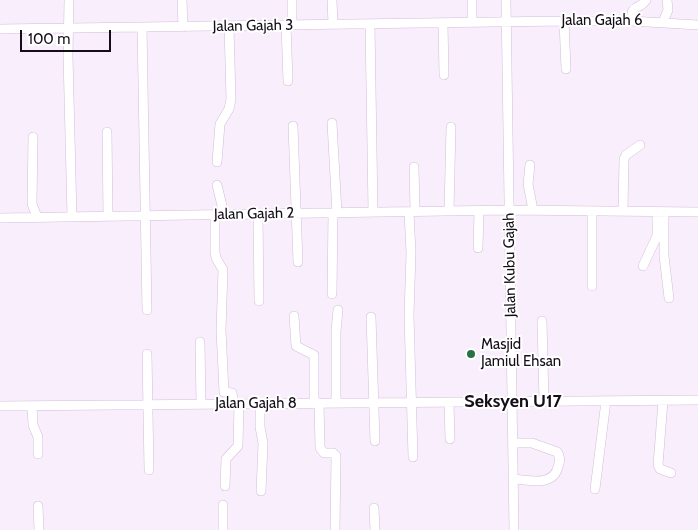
<!DOCTYPE html>
<style>
body{margin:0}
#map{position:relative;width:698px;height:530px;overflow:hidden;background:#f9effc;font-family:Cabin,sans-serif}
canvas{display:block}
.scale{position:absolute;left:20px;top:30px;width:91px;height:22px;box-sizing:border-box;border:2px solid #150d18;border-top:0;padding-left:6px;font-size:15px;line-height:18px;white-space:nowrap;color:#150d18;-webkit-text-stroke:4px #fff;paint-order:stroke}
</style>
<div id="map">
<canvas width="698" height="530"></canvas>
<div class="scale">100 m</div>
</div>
<script>
const context = document.querySelector('canvas').getContext('2d');
context.lineJoin = 'round';
function trace(path, color, width, dash) {
  context.strokeStyle = color;
  context.lineWidth = width;
  context.lineCap = dash ? 'butt' : 'round';
  context.setLineDash(dash || []);
  context.stroke(path);
}
function label(font, color, halo, rows, align = 'center') {
  context.font = font + ' Cabin,sans-serif';
  context.lineWidth = 4;
  context.setLineDash([]);
  context.textBaseline = 'middle';
  context.strokeStyle = halo;
  context.fillStyle = color;
  for (const [text, x, y, turn = 0] of rows) {
    context.save();
    context.translate(x, y);
    context.rotate((+turn || 0) * Math.PI / 180);
    context.textAlign = isNaN(turn) ? turn : align;
    if (halo) context.strokeText(text, 0, 0);
    context.fillText(text, 0, 0);
    context.restore();
  }
}
const minor = new Path2D(`
 M 69,0 L 68,56 L 72,217
 M 182,0 L 183,27
 M 332,0 L 333,24
 M 506,0 L 514,530
 M 564,21 L 566,69
 M 631,21 C 632,1 638,12 646,0
 M 472,22 L 472,0
 M 663,22 L 668,10 L 667,0
 M 443,23 L 444,75
 M 370,24 L 373,212
 M 286,25 L 288,81
 M 292,25 L 292,0
 M 142,27 L 147,310
 M 0,29 L 564,21 L 631,21 L 698,25
 M 332,123 L 337,213
 M 293,126 L 298,262
 M 107,132 L 108,216
 M 33,137 L 32,204 L 37,217
 M 217,162 L 220,124 L 229,109 L 231,99 L 229,26
 M 530,165 L 528,184 L 533,210
 M 414,167 L 415,211
 M 217,185 L 224,214
 M 449,211 L 451,127
 M 592,211 L 592,286
 M 623,211 L 624,159 L 626,155 L 640,145
 M 409,212 L 411,253 L 409,315 L 413,457
 M 664,212 L 664,256 L 669,298
 M 258,214 L 259,301
 M 215,215 L 215,252 L 216,258 L 223,270 L 221,330 L 224,392 L 232,393 L 234,404
 M 0,218 L 509,210 L 698,212
 M 478,248 L 479,211
 M 643,266 L 657,236 L 657,212
 M 332,294 L 333,213
 M 294,316 L 296,346 L 314,355 L 314,403
 M 371,317 L 375,441
 M 542,321 L 544,402
 M 200,342 L 201,404
 M 147,354 L 149,470
 M 663,401 L 658,465 L 660,469 L 671,473
 M 449,402 L 450,439
 M 319,403 L 320,448 L 324,453 L 333,453 L 336,456 L 335,530
 M 336,403 L 336,331 L 338,310
 M 260,404 L 260,427 L 263,443 L 261,491
 M 0,406 L 698,400
 M 32,406 L 33,425 L 38,437 L 38,454
 M 513,443 L 532,443 L 557,452 C 560,456 560,462 558,467 C 553,487 529,480 513,479
 M 225,486 L 226,459 L 238,446 L 239,404
 M 595,489 L 606,401
 M 223,505 L 223,530
 M 38,506 L 39,530
 M 374,508 L 375,530`);
const markers = [
 [471,354,5,"#277240"]
];
const streetNames = [
 ["Jalan Gajah 6",602,21],
 ["Jalan Gajah 3",253,26,-1],
 ["Jalan Gajah 2",254,214,-1],
 ["Jalan Kubu Gajah",510,265,-91],
 ["Jalan Gajah 8",256,404]
];
const poiNames = [
 ["Masjid",481,345],
 ["Jamiul Ehsan",481,362]
];
const quarterNames = [
 ["Seksyen U17",513,402]
];
trace(minor, '#d3bbda', 10);
trace(minor, '#fff', 9);
for (const [x, y, r, color] of markers) {
  const dot = new Path2D();
  dot.arc(x, y, r, 0, 2 * Math.PI);
  context.fillStyle = color;
  context.fill(dot);
  trace(dot, '#fff', 2);
}
label('15px', '#150d18', '#fff', streetNames);
label('15px', '#150d18', '#fff', poiNames, 'left');
label('bold 18px', '#150d18', '#fff', quarterNames);
</script>
